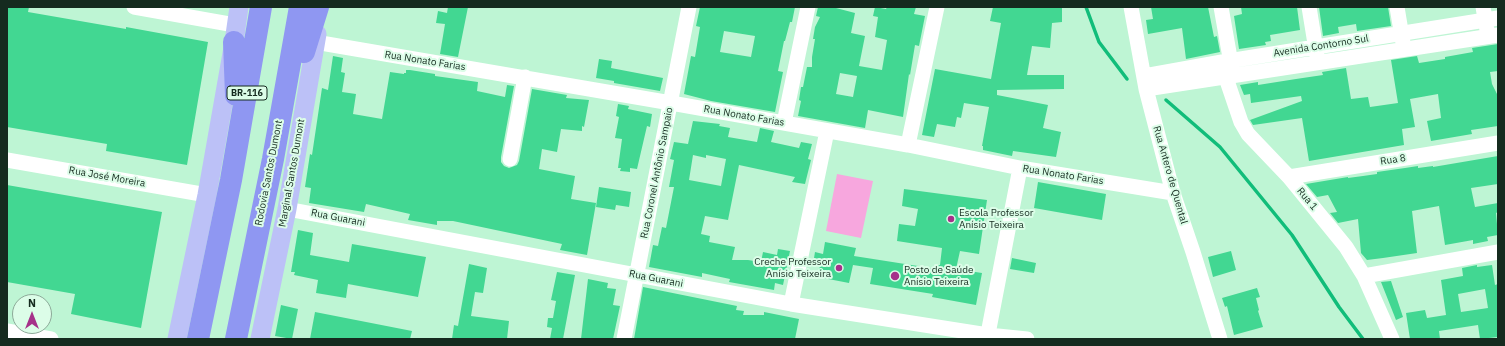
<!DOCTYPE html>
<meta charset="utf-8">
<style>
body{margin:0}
#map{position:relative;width:1505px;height:346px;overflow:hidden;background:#bef5d4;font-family:"IBM Plex Sans",sans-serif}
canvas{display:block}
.frame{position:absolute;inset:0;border:8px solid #152b1f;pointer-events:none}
.north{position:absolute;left:12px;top:294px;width:40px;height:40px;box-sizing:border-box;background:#dcfde8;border:1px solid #8ca998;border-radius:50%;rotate:0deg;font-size:11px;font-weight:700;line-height:16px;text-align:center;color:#152b1f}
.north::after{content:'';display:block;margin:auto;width:14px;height:18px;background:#a6318a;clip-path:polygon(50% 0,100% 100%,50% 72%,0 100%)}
</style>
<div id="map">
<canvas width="1505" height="346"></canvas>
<div class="frame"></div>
<div class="north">N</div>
</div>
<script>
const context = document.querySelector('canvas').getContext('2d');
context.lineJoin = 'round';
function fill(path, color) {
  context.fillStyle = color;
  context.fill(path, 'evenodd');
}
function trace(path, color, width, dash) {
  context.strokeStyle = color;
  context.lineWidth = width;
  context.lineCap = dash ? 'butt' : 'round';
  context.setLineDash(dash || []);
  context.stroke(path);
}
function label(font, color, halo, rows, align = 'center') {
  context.font = font + ' "IBM Plex Sans",sans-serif';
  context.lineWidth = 4;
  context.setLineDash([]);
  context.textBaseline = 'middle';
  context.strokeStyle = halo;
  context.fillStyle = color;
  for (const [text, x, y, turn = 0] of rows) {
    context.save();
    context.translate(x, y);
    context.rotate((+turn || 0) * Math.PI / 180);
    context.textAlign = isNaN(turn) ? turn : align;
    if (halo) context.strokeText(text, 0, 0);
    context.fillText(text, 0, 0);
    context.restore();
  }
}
const green = new Path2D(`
 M 837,174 L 873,181 L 861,238 L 826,231 Z`);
const stream = new Path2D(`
 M 1086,7 L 1099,42 L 1127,79
 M 1166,100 L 1220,147 L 1292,235 L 1339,307 L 1363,339`);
const building = new Path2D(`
 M 7,7 L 29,7 L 28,12 L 126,29 L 126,27 L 208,42 L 187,165 L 106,151 L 107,144 L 7,127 Z
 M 448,7 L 468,7 L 458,57 L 440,54 L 445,24 L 436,23 L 438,11 L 447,13 Z
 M 700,7 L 795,7 L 792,22 L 790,22 L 785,41 L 784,41 L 778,71 L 783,72 L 775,112 L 711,101 L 684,94 L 691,56 L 695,57 L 700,27 L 696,26 ZM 724,31 L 755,36 L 751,57 L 720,52 Z
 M 818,7 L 836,7 L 836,8 L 855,13 L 851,33 L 865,36 L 859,66 L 882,70 L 887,40 L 875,37 L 878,17 L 873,16 L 875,7 L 886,9 L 887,7 L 916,7 L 914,14 L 925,16 L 919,46 L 915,45 L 910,75 L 909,74 L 903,117 L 868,110 L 865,128 L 798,116 L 801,101 L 799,100 L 801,87 L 803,87 L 807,67 L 812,67 L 812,57 L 815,39 L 813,39 L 815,27 L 820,17 L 816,16 ZM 840,73 L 857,76 L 853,97 L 836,94 Z
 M 993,7 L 1062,7 L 1062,22 L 1052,23 L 1050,48 L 1032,46 L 1027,75 L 1064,75 L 1064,89 L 997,90 L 997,95 L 1048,105 L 1043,128 L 1061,132 L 1056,157 L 1013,151 L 1012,156 L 983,150 L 983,146 L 982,146 L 989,107 L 964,103 L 961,118 L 957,117 L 955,127 L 937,124 L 934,137 L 922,135 L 935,69 L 991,79 L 1001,23 L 990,21 Z
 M 1151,7 L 1208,7 L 1214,37 L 1217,36 L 1220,52 L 1186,59 L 1182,28 L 1148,34 L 1146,20 L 1153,19 Z
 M 1241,7 L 1297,7 L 1300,30 L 1270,35 L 1271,41 L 1265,42 L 1266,45 L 1239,49 L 1234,16 L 1242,14 Z
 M 1319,7 L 1388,7 L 1391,26 L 1357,31 L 1356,24 L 1338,27 L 1339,33 L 1323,36 Z
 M 1498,44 L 1498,71 L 1490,72 L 1492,84 L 1498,96 L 1498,126 L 1471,130 L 1472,134 L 1431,141 L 1427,121 L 1441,118 L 1438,94 L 1410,99 L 1415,127 L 1402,129 L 1404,145 L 1309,161 L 1302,118 L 1253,125 L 1250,120 L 1302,101 L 1301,96 L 1251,103 L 1250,94 L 1244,95 L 1240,85 L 1258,82 L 1258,85 L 1296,79 L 1323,75 L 1322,72 L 1346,68 L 1351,99 L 1368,97 L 1370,107 L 1398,103 L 1391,60 L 1417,56 L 1419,63 L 1445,59 L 1445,57 L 1473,52 L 1472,48 Z
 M 333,56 L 343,58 L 341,72 L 345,73 L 342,92 L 356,94 L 353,114 L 382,119 L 390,72 L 404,74 L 404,73 L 406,73 L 406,70 L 410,70 L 435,74 L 435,76 L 478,82 L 477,91 L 505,97 L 507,85 L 514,86 L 501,157 L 501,162 L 504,166 L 509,168 L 517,165 L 519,161 L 532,89 L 567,95 L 566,98 L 589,100 L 584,127 L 582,126 L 582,131 L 561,129 L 557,152 L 542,149 L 539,169 L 575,176 L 571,199 L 596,203 L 587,255 L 560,250 L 562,244 L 453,221 L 437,221 L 437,225 L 408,220 L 410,214 L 366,204 L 364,212 L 309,203 L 311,188 L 305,187 L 310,154 L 312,155 L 322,88 L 328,90 Z
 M 599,59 L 612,61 L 611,68 L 663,78 L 660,91 L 614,83 L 614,81 L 596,78 Z
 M 618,104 L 629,106 L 628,109 L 652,114 L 650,127 L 647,126 L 637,169 L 630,168 L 630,172 L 620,171 L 621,168 L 618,168 L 622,139 L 615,138 L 619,117 L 616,116 Z
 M 693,121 L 720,124 L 719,126 L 730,128 L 728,137 L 757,142 L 760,128 L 774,131 L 771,142 L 799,148 L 801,142 L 812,144 L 808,159 L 811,160 L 805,184 L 792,182 L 795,177 L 739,165 L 728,220 L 705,216 L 701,234 L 710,236 L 709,242 L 735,247 L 732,260 L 748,260 L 761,262 L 763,252 L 777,255 L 778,249 L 790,251 L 783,285 L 775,283 L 774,290 L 729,282 L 730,279 L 702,273 L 702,277 L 649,267 L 653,245 L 658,246 L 662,227 L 666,228 L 674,187 L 669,187 L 674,160 L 670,159 L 674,142 L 688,144 ZM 693,155 L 706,158 L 706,155 L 726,159 L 721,186 L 689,180 Z
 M 1498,156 L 1498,184 L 1471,188 L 1475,207 L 1498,203 L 1498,212 L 1496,213 L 1498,235 L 1487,237 L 1488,241 L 1473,244 L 1473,240 L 1445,245 L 1439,206 L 1412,211 L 1417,253 L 1383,258 L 1367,260 L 1361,253 L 1358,219 L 1338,223 L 1330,213 L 1337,212 L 1328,195 L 1317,197 L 1306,184 L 1348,177 L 1348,178 L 1363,176 L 1377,174 L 1377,172 L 1405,168 L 1418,166 L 1418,168 L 1433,166 L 1433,167 Z
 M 1038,182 L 1106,194 L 1102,220 L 1034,208 Z
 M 7,185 L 162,212 L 141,328 L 71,314 L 75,294 L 7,282 Z
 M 599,187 L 631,192 L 629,207 L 616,205 L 615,210 L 596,207 Z
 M 904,189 L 987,200 L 979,254 L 960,251 L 956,269 L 982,273 L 976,305 L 932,297 L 933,294 L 870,284 L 873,268 L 853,265 L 849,283 L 818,277 L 820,265 L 813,264 L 815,252 L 823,254 L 825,242 L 856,248 L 854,256 L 937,269 L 938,265 L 940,265 L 942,248 L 897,241 L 899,224 L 915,226 L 918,209 L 902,206 Z
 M 298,230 L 313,233 L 310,255 L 349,262 L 352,244 L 426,257 L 418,297 L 348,284 L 346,298 L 316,293 L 318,280 L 294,275 L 295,272 L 291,272 Z
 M 1231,251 L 1236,270 L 1213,277 L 1208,257 Z
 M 1012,258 L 1036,263 L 1034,273 L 1010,269 Z
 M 469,264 L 487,268 L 483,293 L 475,292 L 471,316 L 509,321 L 507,339 L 452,339 L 454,325 L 458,326 Z
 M 1477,265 L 1477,267 L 1492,265 L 1495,285 L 1498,284 L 1498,337 L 1480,339 L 1478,325 L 1439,331 L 1440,339 L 1410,339 L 1406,313 L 1425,310 L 1427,318 L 1446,315 L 1441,280 L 1463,276 L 1462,268 ZM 1485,289 L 1488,308 L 1461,312 L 1458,294 Z
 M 557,272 L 575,275 L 563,339 L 550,339 L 552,328 L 547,327 L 548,318 L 553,318 L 556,301 L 551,300 Z
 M 588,279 L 608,283 L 607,288 L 616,289 L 613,305 L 620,306 L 613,339 L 581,339 Z
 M 1391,281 L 1403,317 L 1396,320 L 1381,282 Z
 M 643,287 L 737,306 L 736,310 L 744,311 L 743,315 L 764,315 L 764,312 L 799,319 L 795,339 L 634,339 Z
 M 1257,288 L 1260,297 L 1256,298 L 1259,310 L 1258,311 L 1263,327 L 1234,335 L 1227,306 L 1225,307 L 1222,298 Z
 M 281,305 L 298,309 L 292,339 L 275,336 Z
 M 315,312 L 412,331 L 410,339 L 310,339 Z`);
const minor = new Path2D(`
 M 134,7 L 235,25
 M 1131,7 L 1146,89 L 1173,193 L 1193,252 L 1220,339
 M 1221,7 L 1232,69
 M 1309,7 L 1317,56
 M 1397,7 L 1403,43
 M 1483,7 L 1487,30
 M 315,42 L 671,103 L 908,145 L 1020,168 L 1173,193
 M 1223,69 L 1241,122 L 1248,134 L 1289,177 L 1346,247 L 1364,276 L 1392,339
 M 1144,76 L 1222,62 L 1498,18
 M 1146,89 L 1498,35
 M 784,123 L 808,7
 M 908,145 L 937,7
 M 510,159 L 525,77
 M 7,160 L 207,195
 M 1289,177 L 1498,143
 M 287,209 L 791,304 L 988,335 L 1027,339
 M 1364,276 L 1498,252
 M 791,304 L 827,131
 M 7,331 L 51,339
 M 624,339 L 689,7
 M 987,339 L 1020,168`);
const major = new Path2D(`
 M 177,339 L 207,195 L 234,42 L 239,7
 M 260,339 L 287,209 L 317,34`);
const highway = new Path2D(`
 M 234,42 L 236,95
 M 304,52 L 318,7
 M 198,339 L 231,180 L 261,7
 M 236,339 L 273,159 L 300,7`);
const markers = [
 [951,219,4,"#a6318a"],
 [839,268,4,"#a6318a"],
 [895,276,5,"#a6318a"]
];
const shields = [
 [247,93,40]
];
const shieldNames = [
 ["BR-116",247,93]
];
const streetNames = [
 ["Avenida Contorno Sul",1321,46,-9],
 ["Rua Nonato Farias",425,61,9],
 ["Rua Nonato Farias",744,116,10],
 ["Rua 8",1393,160,-9],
 ["Rodovia Santos Dumont",269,173,-79],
 ["Marginal Santos Dumont",292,173,-80],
 ["Rua Coronel Antônio Sampaio",657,173,-79],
 ["Rua Nonato Farias",1063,175,9],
 ["Rua Antero de Quental",1170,175,74],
 ["Rua José Moreira",107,177,10],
 ["Rua 1",1307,199,50],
 ["Rua Guarani",338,218,11],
 ["Rua Guarani",656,279,11]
];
const poiNames = [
 ["Escola Professor",959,213],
 ["Anísio Teixeira",959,225],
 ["Creche Professor",831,262,"right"],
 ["Anísio Teixeira",831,274,"right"],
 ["Posto de Saúde",904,270],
 ["Anísio Teixeira",904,282]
];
fill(green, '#f7a7de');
trace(stream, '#11bd7a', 3.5);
fill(building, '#42d792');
trace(minor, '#fff', 15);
trace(major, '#bcc1f7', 19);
trace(highway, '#8f97f2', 22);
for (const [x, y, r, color] of markers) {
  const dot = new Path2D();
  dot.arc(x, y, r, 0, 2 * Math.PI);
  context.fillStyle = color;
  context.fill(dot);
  trace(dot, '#dcfde8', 1.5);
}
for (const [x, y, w] of shields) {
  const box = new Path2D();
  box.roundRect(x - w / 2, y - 7, w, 14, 3);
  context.fillStyle = '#dcfde8';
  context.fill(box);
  trace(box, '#152b1f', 1);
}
label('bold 9px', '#152b1f', null, shieldNames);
label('10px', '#152b1f', '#dcfde8', streetNames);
label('10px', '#152b1f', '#dcfde8', poiNames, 'left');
</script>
